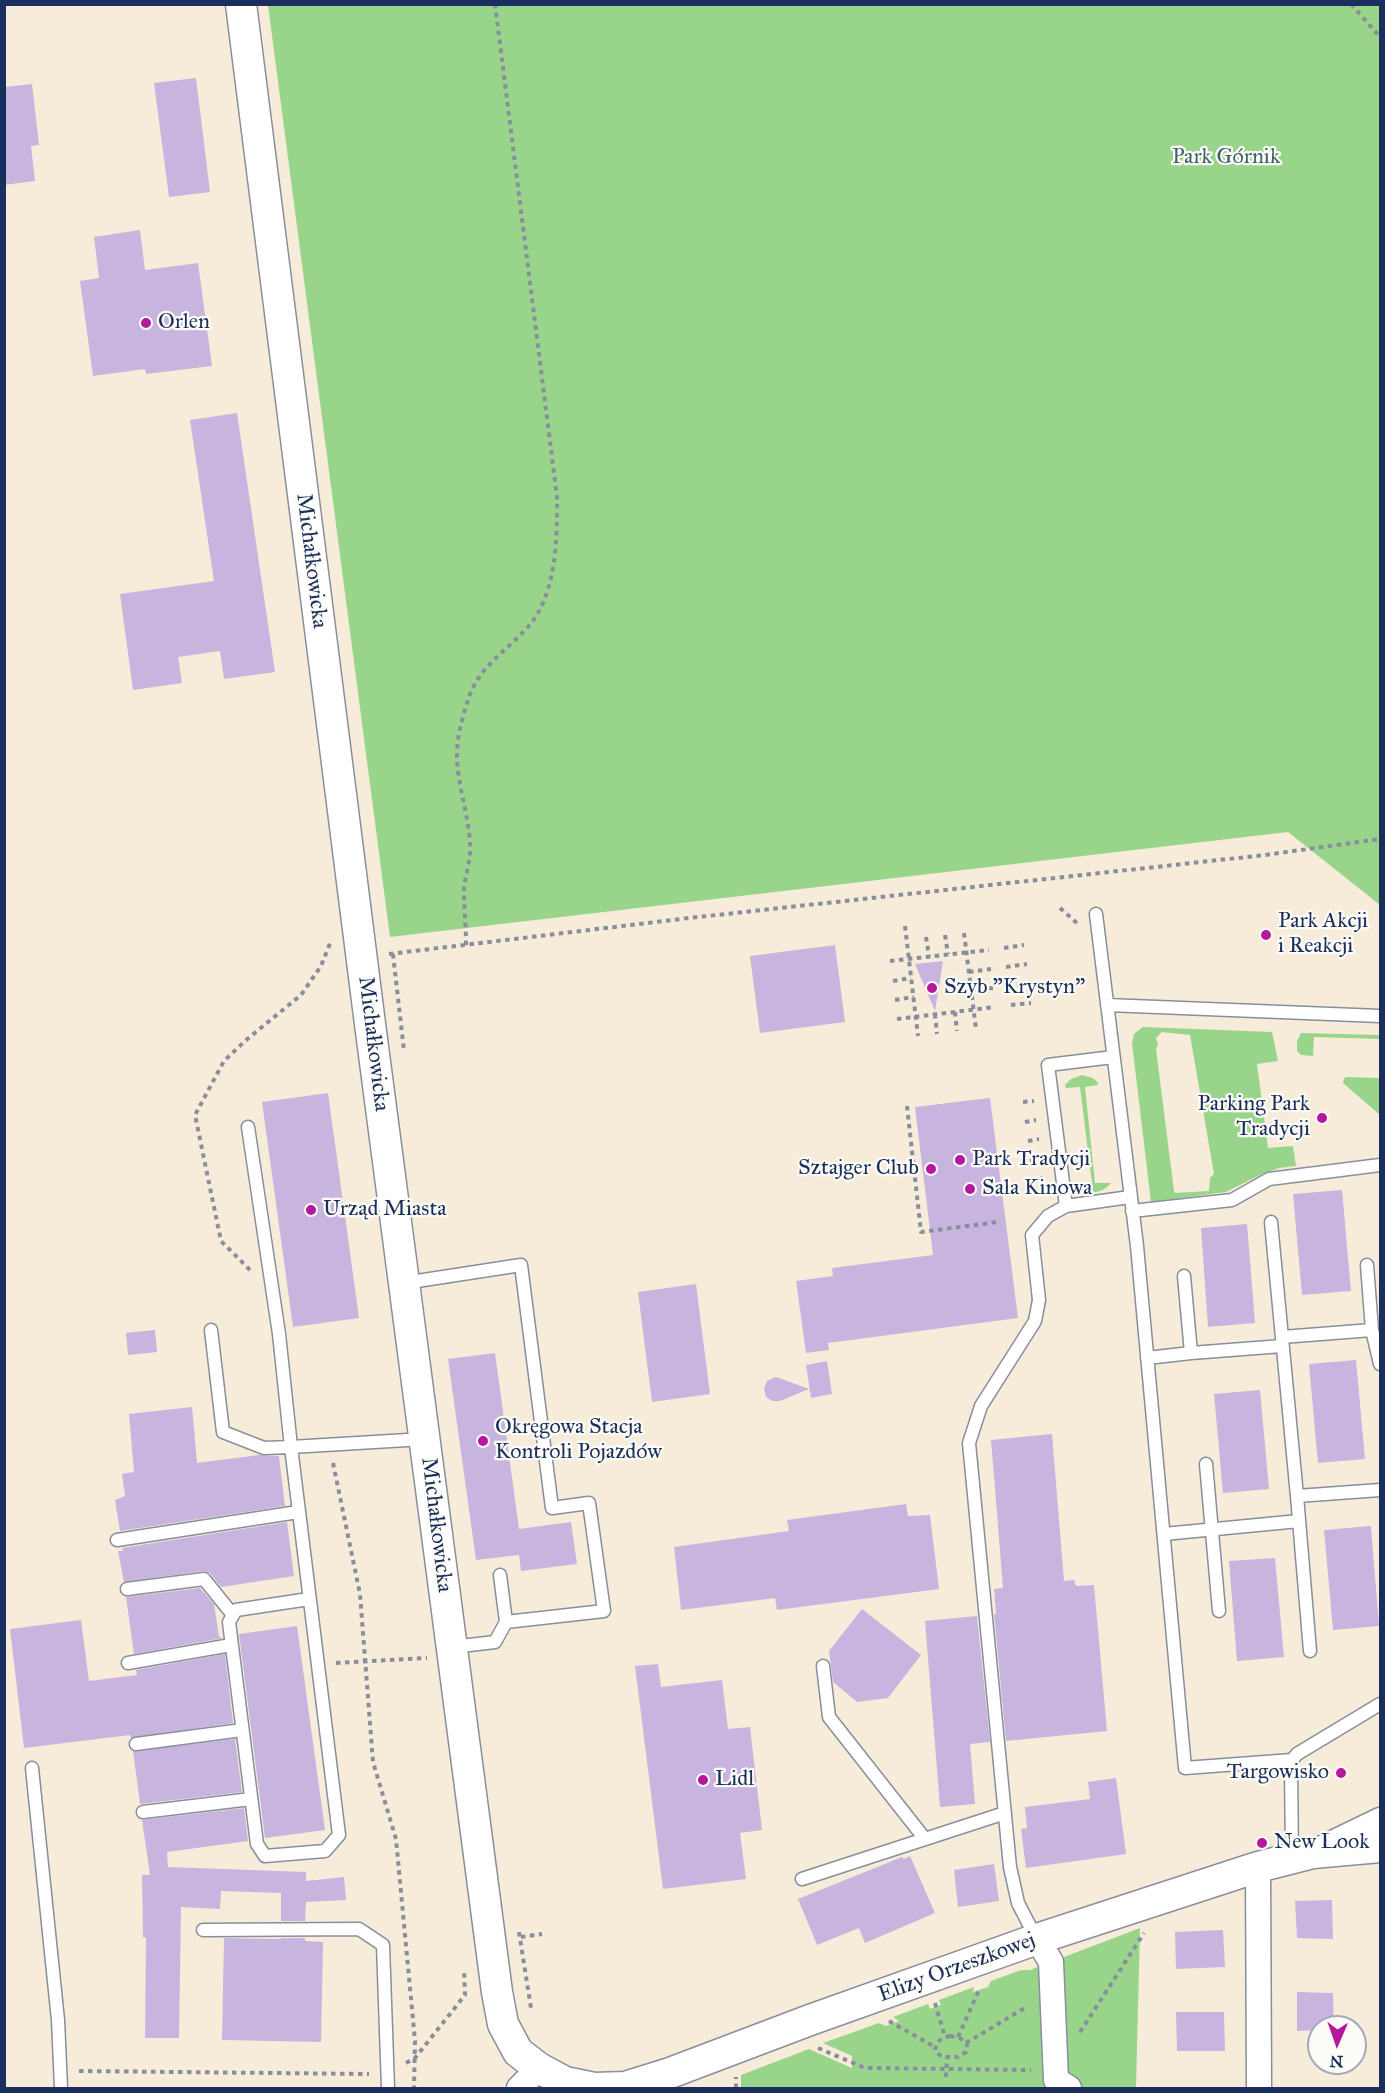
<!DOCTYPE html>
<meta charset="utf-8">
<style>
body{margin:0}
#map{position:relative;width:1385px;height:2093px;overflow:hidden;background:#f6ecd9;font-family:"IM FELL Great Primer",serif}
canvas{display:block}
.frame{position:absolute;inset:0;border:6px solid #1b2f5e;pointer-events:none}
.north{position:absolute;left:1307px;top:2015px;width:60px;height:60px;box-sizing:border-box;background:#fdfcf7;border:2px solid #a3aaba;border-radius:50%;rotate:182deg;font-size:16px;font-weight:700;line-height:24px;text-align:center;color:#1b2f5e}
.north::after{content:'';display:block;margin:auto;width:21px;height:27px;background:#b5179e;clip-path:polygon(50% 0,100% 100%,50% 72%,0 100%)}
</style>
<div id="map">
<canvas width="1385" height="2093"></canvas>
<div class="frame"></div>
<div class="north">N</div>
</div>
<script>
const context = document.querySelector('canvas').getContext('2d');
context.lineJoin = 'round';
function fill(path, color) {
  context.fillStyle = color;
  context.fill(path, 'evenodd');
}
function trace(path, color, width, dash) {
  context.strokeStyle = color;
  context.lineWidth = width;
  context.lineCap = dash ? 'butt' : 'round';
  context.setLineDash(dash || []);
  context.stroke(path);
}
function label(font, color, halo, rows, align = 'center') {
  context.font = font + ' "IM FELL Great Primer",serif';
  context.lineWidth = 4.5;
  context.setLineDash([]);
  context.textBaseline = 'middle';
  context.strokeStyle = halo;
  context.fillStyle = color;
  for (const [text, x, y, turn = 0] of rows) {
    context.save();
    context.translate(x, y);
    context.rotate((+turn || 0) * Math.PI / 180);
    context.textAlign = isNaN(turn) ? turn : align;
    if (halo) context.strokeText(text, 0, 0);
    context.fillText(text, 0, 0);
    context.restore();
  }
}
const green = new Path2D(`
 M 268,5 L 1380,5 L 1380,905 L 1288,832 L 390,937 Z
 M 1143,1027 L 1272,1032 L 1278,1061 L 1257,1064 L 1268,1148 L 1293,1146 L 1296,1166 L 1279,1168 L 1260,1175 L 1226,1192 L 1151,1202 L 1132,1043 L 1134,1034 ZM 1162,1032 L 1190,1035 L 1214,1174 L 1210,1178 L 1209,1191 L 1175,1193 L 1174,1191 L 1156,1049 L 1158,1045 L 1156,1038 Z
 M 1301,1033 L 1380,1035 L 1380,1039 L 1314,1037 L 1313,1056 L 1301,1055 L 1297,1051 L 1297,1041 Z
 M 1082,1075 L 1093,1078 L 1098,1083 L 1098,1085 L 1085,1087 L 1095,1183 L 1111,1183 C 1102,1194 1089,1195 1077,1187 L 1077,1186 L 1092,1183 L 1080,1087 L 1066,1088 L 1065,1085 L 1071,1079 Z
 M 1347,1077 L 1380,1078 L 1380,1115 L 1343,1083 L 1344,1078 Z
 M 1140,1928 L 1136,2088 L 741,2088 L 741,2075 L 809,2049 L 852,2068 L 852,2056 L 823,2043 L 879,2023 L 886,2026 L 899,2021 L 893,2017 L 928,2004 L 930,2009 L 941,2005 L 939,2000 L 974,1987 L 973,1992 L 988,1987 L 991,1981 L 1021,1970 L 1030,1970 Z`);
const building = new Path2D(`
 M 196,78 L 210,192 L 169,197 L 154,83 Z
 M 32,84 L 39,145 L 31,146 L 35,181 L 4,185 L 4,87 Z
 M 140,230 L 145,270 L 198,263 L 212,366 L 146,374 L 145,369 L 93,376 L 80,281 L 99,278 L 94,237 Z
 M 237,413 L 275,672 L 224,679 L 220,651 L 178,657 L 182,683 L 133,690 L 120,594 L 214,581 L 190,420 Z
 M 835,945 L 845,1022 L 760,1033 L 750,956 Z
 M 943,961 L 935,1011 L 915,964 Z
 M 328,1093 L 359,1318 L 293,1327 L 262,1102 Z
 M 990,1098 L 1018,1318 L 828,1343 L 829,1350 L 806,1353 L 796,1281 L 833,1276 L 832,1268 L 933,1255 L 915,1107 Z
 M 1342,1190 L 1351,1291 L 1302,1295 L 1293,1194 Z
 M 1247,1224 L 1255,1323 L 1208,1327 L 1201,1228 Z
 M 696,1284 L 710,1394 L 652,1402 L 638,1292 Z
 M 155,1330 L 157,1352 L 128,1355 L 126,1333 Z
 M 495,1353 L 519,1529 L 571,1522 L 577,1564 L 521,1571 L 519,1555 L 476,1560 L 448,1359 Z
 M 1356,1360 L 1365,1459 L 1318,1463 L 1309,1364 Z
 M 827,1361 L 832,1394 L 811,1398 L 806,1365 Z
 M 775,1377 L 779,1378 L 809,1389 L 780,1401 L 772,1401 L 766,1397 L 764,1389 L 767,1381 Z
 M 1260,1390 L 1269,1489 L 1223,1493 L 1214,1394 Z
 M 192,1407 L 197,1463 L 259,1455 L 279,1456 L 285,1506 L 120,1531 L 115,1500 L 125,1496 L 122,1474 L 134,1472 L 129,1414 Z
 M 1052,1434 L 1064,1581 L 1074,1580 L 1076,1586 L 1094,1585 L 1107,1731 L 1006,1741 L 994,1614 L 996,1614 L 994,1589 L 1003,1588 L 991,1440 Z
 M 906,1504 L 908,1516 L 930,1515 L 939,1589 L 777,1610 L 775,1598 L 681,1610 L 674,1547 L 789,1531 L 787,1520 Z
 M 287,1522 L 294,1576 L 221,1587 L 210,1573 L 203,1571 L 124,1582 L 118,1551 L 123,1551 L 122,1548 Z
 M 1371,1526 L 1379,1626 L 1333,1630 L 1324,1530 Z
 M 1275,1558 L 1284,1657 L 1237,1661 L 1229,1561 Z
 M 200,1588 L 214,1604 L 219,1637 L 223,1638 L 134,1654 L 126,1597 Z
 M 862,1609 L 921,1655 L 888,1698 L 857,1702 L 833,1682 L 829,1651 Z
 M 977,1616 L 990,1742 L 970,1744 L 975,1804 L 940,1807 L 925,1621 Z
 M 81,1620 L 89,1681 L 137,1675 L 136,1670 L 225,1654 L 233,1723 L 131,1738 L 130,1735 L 24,1748 L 10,1629 Z
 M 297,1626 L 325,1830 L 265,1838 L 239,1634 Z
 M 658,1664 L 661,1687 L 722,1680 L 728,1729 L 750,1727 L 762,1830 L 740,1833 L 746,1879 L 663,1889 L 635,1666 Z
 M 235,1739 L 242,1792 L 140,1804 L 133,1751 Z
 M 1116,1778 L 1126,1854 L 1026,1868 L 1021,1829 L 1027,1828 L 1025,1807 L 1090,1799 L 1088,1782 Z
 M 244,1808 L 248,1841 L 167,1852 L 168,1867 L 306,1872 L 306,1881 L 344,1877 L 346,1900 L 306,1902 L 305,1921 L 281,1921 L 281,1893 L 221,1891 L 220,1909 L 181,1907 L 179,2038 L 145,2038 L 146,1938 L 143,1937 L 142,1875 L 150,1875 L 142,1820 Z
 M 910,1856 L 935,1913 L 865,1943 L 859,1928 L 817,1945 L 798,1899 L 902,1857 L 904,1859 Z
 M 994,1864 L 999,1901 L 958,1907 L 954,1870 Z
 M 1332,1900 L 1333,1939 L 1297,1938 L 1295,1901 Z
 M 1223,1930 L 1225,1967 L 1176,1969 L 1175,1932 Z
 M 224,1938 L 281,1939 L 281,1938 L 305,1938 L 305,1941 L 323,1942 L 321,2042 L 222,2040 Z
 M 1297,1992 L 1333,1993 L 1334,2027 L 1319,2027 L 1319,2030 L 1297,2031 Z
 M 1176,2012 L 1224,2012 L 1225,2051 L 1177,2051 Z`);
const path = new Path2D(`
 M 1351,4 L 1380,37
 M 1060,908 L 1077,923
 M 905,926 L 918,1036
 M 964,933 L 976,1029
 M 945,935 L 948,954
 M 926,937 L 929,956
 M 466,945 C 466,927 464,908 464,890 C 465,875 471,861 470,845 C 469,815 457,785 457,755 C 457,735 463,715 469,697 C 480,666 506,651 527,628 C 557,595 557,539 557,497 L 495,4
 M 1004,948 L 1024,945
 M 389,954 L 689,918 L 1265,855 L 1380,839
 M 393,954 L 404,1051
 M 890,961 L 989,950
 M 1006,967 L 1027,964
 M 969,972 L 991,969
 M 893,981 L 911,978
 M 1008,986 L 1029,983
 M 971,990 L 993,988
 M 895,1000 L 914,997
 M 1011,1005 L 1031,1003
 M 955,1012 L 957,1031
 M 935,1014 L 937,1034
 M 897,1019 L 995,1007
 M 1023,1102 L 1034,1101
 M 907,1106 L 921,1232 L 998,1222
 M 1025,1122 L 1036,1120
 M 1028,1141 L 1039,1139
 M 1030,1161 L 1041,1159
 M 1032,1180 L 1043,1178
 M 250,1270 L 221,1241 L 195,1115 L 224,1061 L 245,1041 L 301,995 L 321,966 L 331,941
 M 333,1463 L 360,1594 L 373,1762 L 396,1839 L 415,2041 L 414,2088
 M 336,1663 L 427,1658
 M 519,1932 L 531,2008
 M 521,1937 L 542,1934
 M 935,2003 L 945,2037
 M 889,2021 L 935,2047
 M 1080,2032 L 1144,1933
 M 950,2036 L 960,2038 L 967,2044 L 966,2052 L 958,2057 L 942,2057 L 935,2051 C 936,2041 941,2038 950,2036 Z
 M 958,2037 L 979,1990
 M 966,2043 L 1028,2006
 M 818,2048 L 865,2068 L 1031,2070
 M 406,2063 L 415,2058 L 465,1995 L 464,1970
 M 79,2071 L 369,2074
 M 946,2077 L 947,2058
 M 736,2088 L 736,2077`);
const service = new Path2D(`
 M 1096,914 L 1137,1246 L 1185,1768 L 1292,1760
 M 1107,1005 L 1380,1016
 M 248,1127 L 279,1334 L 291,1447 L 424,1439
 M 1066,1206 L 1048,1065 L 1113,1057
 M 1132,1211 L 1232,1200 L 1269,1179 L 1380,1165
 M 1271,1222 L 1297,1496 L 1380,1490
 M 1367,1265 L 1372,1330 L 1380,1364
 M 1184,1276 L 1191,1353 L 1282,1346
 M 404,1283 L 521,1265 L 552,1508 L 589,1503 L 604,1611 L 506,1622 L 500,1575
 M 211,1330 L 223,1432 L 264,1448 L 291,1447 L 339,1835 L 325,1851 L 265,1856 L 257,1844 L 229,1622 L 236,1610 L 309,1599
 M 1282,1337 L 1372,1330
 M 1147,1358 L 1191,1353
 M 1206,1464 L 1219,1611
 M 1297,1496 L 1310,1651
 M 1164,1534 L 1299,1521
 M 117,1540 L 298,1512
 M 127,1589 L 204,1579 L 233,1615
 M 452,1647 L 495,1642 L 506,1622
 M 128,1663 L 231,1645
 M 823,1666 L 829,1717 L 925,1839
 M 136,1744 L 242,1730
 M 32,1768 L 58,2020 L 61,2088
 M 143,1812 L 251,1799
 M 1292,1857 L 1291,1767 L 1292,1760 L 1297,1754 L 1380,1704
 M 802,1879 L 1005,1813
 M 203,1930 L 359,1929 L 383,1945 L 388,2088
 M 1036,1938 L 1018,1903 L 1010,1867 L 969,1443 L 981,1406 L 1035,1321 L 1039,1300 L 1032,1235 L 1048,1216 L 1066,1206 L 1130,1197`);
const minor = new Path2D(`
 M 1320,1849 L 1380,1820
 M 1258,1867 L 1259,2088
 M 1037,1939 L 1051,1962 L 1056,2080 L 1069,2088
 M 519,2088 L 539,2068`);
const tertiary = new Path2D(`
 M 241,4 L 370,1024 L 497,1992 L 503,2024 L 518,2052 L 539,2068 L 565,2082 L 594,2088 L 625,2087 L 670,2073 L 810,2020 L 1037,1939 L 1258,1867 L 1313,1853 L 1380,1847`);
const markers = [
 [146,323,6,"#b5179e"],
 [1266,935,6,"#b5179e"],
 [932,988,6,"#b5179e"],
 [1322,1118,6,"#b5179e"],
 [960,1160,6,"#b5179e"],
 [931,1169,6,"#b5179e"],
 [970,1189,6,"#b5179e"],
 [311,1210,6,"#b5179e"],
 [483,1441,6,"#b5179e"],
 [1341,1773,6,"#b5179e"],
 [703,1780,6,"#b5179e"],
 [1262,1843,6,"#b5179e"]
];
const parkNames = [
 ["Park Górnik",1226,158]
];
const poiNames = [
 ["Orlen",158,323],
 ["Park Akcji",1278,922],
 ["i Reakcji",1278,947],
 ["Szyb \"Krystyn\"",944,988],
 ["Parking Park",1310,1105,"right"],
 ["Tradycji",1310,1130,"right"],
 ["Park Tradycji",972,1160],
 ["Sztajger Club",919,1169,"right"],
 ["Sala Kinowa",982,1189],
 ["Urząd Miasta",323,1210],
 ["Okręgowa Stacja",495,1428],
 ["Kontroli Pojazdów",495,1453],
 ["Targowisko",1329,1773,"right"],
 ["Lidl",715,1780],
 ["New Look",1274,1843]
];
const streetNames = [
 ["Michałkowicka",311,561,83],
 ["Michałkowicka",373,1044,83],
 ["Michałkowicka",436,1525,83],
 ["Elizy Orzeszkowej",957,1968,-20]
];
fill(green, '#98d58a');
fill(building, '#c8b5df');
trace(service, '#888e9c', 15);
trace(minor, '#888e9c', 27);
trace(tertiary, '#888e9c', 33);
trace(path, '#888e9c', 4, [4.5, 4.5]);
trace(service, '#fff', 12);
trace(minor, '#fff', 24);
trace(tertiary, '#fff', 30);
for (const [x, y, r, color] of markers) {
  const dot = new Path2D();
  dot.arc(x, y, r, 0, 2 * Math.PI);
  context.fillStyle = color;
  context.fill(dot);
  trace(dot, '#fdfcf7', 2);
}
label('22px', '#40616b', '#fdfcf7', parkNames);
label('22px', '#1b2f5e', '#fdfcf7', poiNames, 'left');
label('22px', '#1b2f5e', '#fdfcf7', streetNames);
</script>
